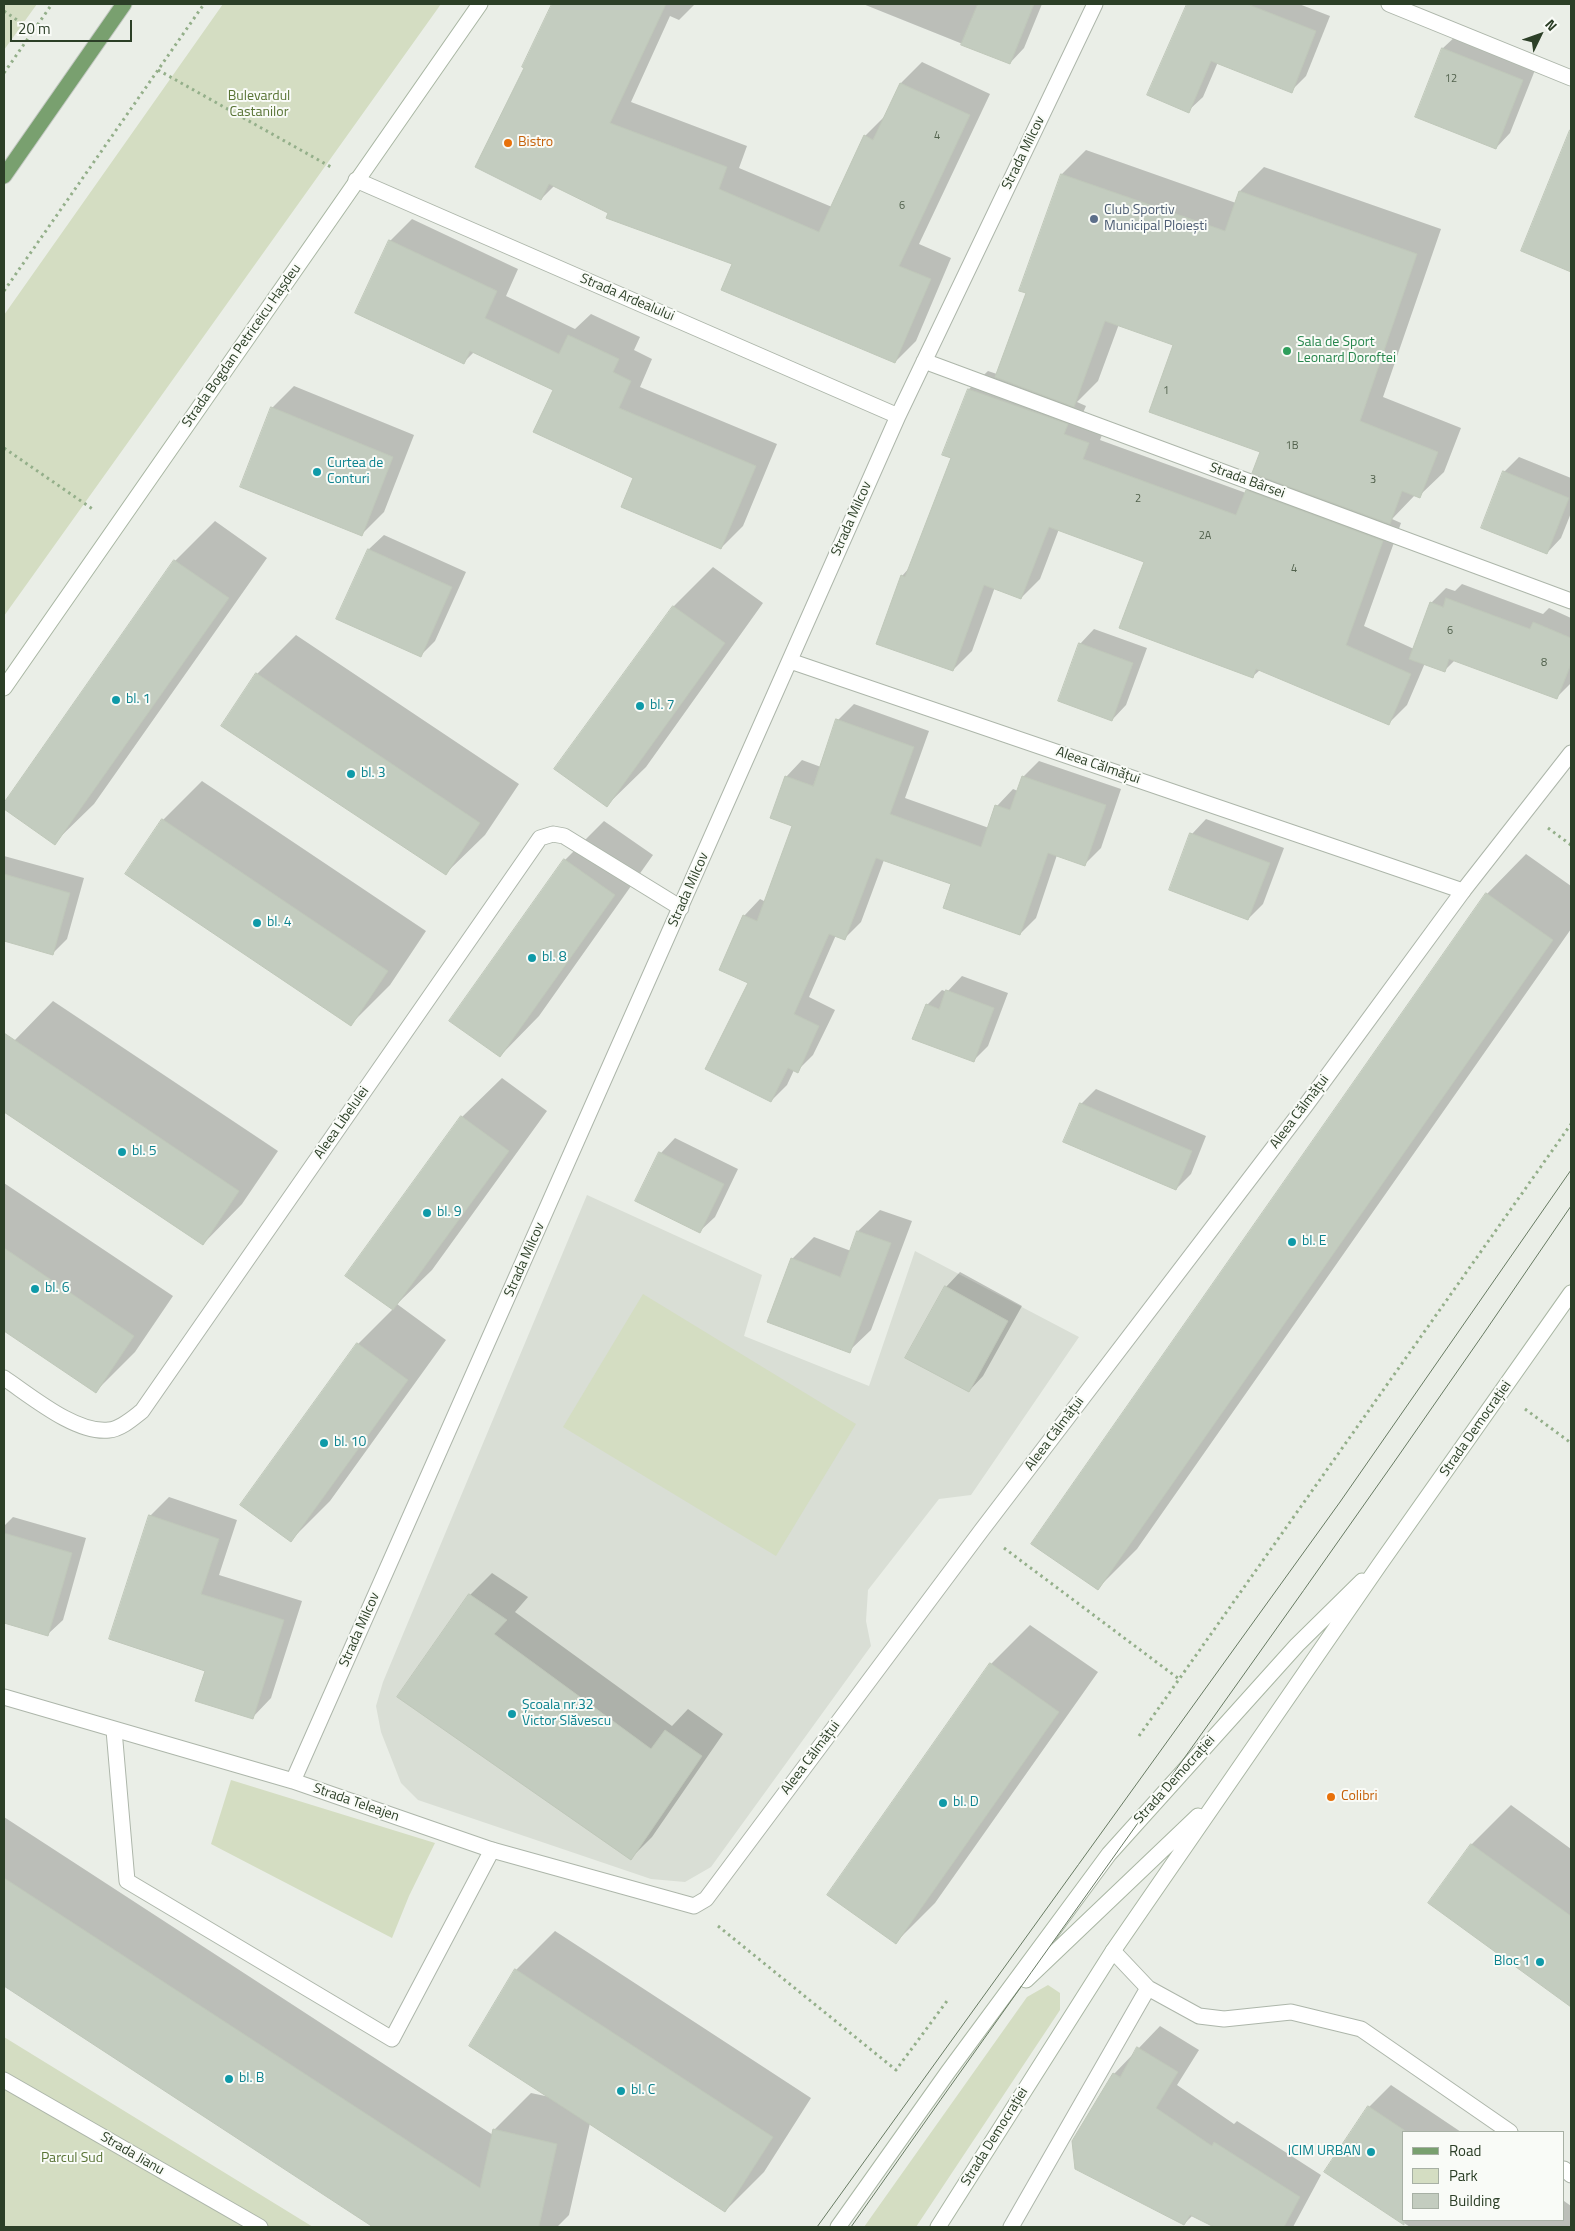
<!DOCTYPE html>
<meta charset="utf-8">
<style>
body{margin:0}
#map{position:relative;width:1575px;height:2231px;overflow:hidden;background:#eaeee7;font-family:"Titillium Web",sans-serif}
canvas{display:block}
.frame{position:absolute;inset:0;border:5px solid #2c3f27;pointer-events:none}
.legend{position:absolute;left:1402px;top:2131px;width:162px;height:90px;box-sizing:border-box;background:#f9fbf7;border:1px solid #a7b0a4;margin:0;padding:6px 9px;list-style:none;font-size:15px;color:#2c3f27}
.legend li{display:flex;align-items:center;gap:10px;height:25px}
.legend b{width:25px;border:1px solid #a7b0a4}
.north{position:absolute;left:1515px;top:10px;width:50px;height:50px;-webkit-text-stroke:4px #f9fbf7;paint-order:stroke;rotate:48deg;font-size:14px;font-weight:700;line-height:20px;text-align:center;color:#2c3f27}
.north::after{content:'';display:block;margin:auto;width:18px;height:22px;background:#2c3f27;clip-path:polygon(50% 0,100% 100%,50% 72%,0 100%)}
.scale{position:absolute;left:10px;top:20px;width:122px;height:22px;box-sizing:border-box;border:2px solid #2c3f27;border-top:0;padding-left:6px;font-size:15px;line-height:18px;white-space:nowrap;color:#2c3f27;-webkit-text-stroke:4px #f9fbf7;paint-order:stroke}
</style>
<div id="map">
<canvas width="1575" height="2231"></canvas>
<div class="frame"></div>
<ul class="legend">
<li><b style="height:6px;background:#79a06f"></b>Road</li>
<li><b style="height:14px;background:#d4ddc2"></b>Park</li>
<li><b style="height:14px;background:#c3ccbf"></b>Building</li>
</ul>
<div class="north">N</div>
<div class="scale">20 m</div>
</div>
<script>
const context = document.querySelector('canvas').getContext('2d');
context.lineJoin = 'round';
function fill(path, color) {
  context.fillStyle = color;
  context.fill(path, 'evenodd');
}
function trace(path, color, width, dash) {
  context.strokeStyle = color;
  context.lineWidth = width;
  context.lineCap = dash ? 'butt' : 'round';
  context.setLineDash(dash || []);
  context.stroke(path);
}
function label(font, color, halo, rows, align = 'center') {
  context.font = font + ' "Titillium Web",sans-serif';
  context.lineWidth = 4;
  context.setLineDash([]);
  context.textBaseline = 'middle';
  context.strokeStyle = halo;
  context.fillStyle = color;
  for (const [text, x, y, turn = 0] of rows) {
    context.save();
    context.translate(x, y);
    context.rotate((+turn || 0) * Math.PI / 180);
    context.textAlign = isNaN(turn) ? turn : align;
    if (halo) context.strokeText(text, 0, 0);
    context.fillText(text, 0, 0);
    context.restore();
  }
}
const built = new Path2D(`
 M 587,1195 L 762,1275 L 744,1336 L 869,1386 L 915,1251 L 1079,1337 L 971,1495 L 939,1499 L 868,1590 L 866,1621 L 871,1646 L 711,1867 L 685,1882 L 651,1879 L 418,1800 L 401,1783 L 381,1732 L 376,1706 L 383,1682 Z`);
const green = new Path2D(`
 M 4,4 L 37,4 L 4,50 Z
 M 223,4 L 441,4 L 4,616 L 4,315 Z
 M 643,1294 L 856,1424 L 776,1556 L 563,1427 Z
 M 231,1780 L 435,1843 L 409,1896 L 392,1938 L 211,1844 Z
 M 1048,1985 L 1060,1993 L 1060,2010 L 916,2227 L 864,2227 L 1027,1997 Z
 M 4,2037 L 313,2227 L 4,2227 Z`);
const shadow = new Path2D(`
 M 553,4 L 695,4 L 679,20 L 670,16 L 631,102 L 747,146 L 739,168 L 832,207 L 865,136 L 886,115 L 901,83 L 922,62 L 990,94 L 919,244 L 951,258 L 916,341 L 895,362 L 733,263 L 610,213 L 554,186 L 541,199 L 524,67 Z
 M 863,4 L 1042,4 L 1024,48 L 1010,63 Z
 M 1188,4 L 1299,4 L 1330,16 L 1306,76 L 1291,91 L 1218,62 L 1203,97 L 1188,111 L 1149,94 Z
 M 1458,34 L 1537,65 L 1510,133 L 1496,148 L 1417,116 L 1443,48 Z
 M 1571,130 L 1571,270 L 1522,250 Z
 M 1086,150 L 1236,203 L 1240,191 L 1264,167 L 1441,229 L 1383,397 L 1461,428 L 1444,472 L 1419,496 L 1415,495 L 1392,519 L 1401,523 L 1364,626 L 1414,649 L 1431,603 L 1446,588 L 1455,591 L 1462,584 L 1543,614 L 1549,608 L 1571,618 L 1571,683 L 1557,697 L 1455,660 L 1445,670 L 1425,663 L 1407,705 L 1389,723 L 1260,670 L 1252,677 L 1145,561 L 1059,529 L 1040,579 L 1021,598 L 995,587 L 972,651 L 953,670 L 902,576 L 910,567 L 952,458 L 969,389 L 988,371 L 997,374 L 1027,292 L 1021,290 L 1062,174 ZM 1119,324 L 1174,344 L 1262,451 L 1262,475 L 1246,493 L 1100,440 L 1106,425 L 1082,415 L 1086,406 L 1077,402 L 1098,381 Z
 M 412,219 L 518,269 L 506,296 L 575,329 L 591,314 L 640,337 L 634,350 L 652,359 L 640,387 L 777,444 L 743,526 L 721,548 L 634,478 L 555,389 L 474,352 L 463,363 L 390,241 Z
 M 294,386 L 414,435 L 384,512 L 362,534 L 272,408 Z
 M 1519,457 L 1571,478 L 1571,513 L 1561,538 L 1547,553 L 1504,472 Z
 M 215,521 L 267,558 L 94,804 L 54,843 L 4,807 L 4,805 L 175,561 Z
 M 384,535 L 466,572 L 435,641 L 420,656 L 338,619 L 369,549 Z
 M 713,567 L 763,603 L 646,767 L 606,806 L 556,769 L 674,606 Z
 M 1094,629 L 1147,648 L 1126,705 L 1112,720 L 1080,644 Z
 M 296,635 L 519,784 L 485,835 L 445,874 L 257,674 Z
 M 854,704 L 929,731 L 905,798 L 989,828 L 997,806 L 1013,789 L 1018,791 L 1023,777 L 1039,761 L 1121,789 L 1101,848 L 1085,864 L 1057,855 L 1036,918 L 1020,934 L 953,883 L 884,860 L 861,922 L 845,938 L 836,935 L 809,997 L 835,1010 L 813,1055 L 797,1071 L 794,1070 L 787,1085 L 771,1101 L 750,982 L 744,916 L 760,899 L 766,902 L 794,825 L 786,777 L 802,760 L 821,767 L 838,720 Z
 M 202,781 L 426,931 L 390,985 L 351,1024 L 163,820 Z
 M 1206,819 L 1284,848 L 1263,904 L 1248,919 L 1171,889 L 1192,834 Z
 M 604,821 L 653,855 L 539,1016 L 500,1056 L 565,860 Z
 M 1526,854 L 1571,886 L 1571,929 L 1137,1549 L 1097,1589 L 1032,1543 L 1487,894 Z
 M 4,856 L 84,878 L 67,939 L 52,954 L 4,940 Z
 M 962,976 L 1008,993 L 988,1046 L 973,1061 L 927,1005 L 942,990 L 947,992 Z
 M 53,1001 L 278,1151 L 242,1204 L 203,1244 L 4,1111 L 4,1056 L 14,1041 Z
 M 502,1078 L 547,1111 L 432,1270 L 397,1304 L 446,1340 L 330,1501 L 291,1540 L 358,1344 L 393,1309 L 462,1117 Z
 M 1096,1089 L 1206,1136 L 1191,1174 L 1176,1189 L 1081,1104 Z
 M 675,1138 L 738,1169 L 715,1217 L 700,1231 L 637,1201 L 661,1153 Z
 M 4,1183 L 173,1296 L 135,1352 L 96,1391 L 4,1329 Z
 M 880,1210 L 912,1221 L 871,1330 L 849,1351 L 792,1259 L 814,1237 L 851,1251 L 858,1231 Z
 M 960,1272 L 1022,1306 L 983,1376 L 969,1391 L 946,1287 Z
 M 169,1497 L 237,1520 L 219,1575 L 302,1601 L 271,1698 L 252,1718 L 206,1670 L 150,1516 Z
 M 13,1517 L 86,1538 L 63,1620 L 48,1634 L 4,1622 L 4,1526 Z
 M 492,1573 L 528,1597 L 515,1612 L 672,1726 L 688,1709 L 723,1734 L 652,1837 L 630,1859 L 470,1595 Z
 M 1030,1625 L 1098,1672 L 935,1903 L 896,1942 L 991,1664 Z
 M 1511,1805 L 1571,1849 L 1571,2005 L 1429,1903 L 1472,1844 Z
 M 4,1817 L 493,2135 L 494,2130 L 531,2093 L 550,2097 L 516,1970 L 555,1931 L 811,2098 L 764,2172 L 725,2211 L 590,2123 L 569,2215 L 557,2227 L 376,2227 L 4,1985 Z
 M 1160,2026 L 1199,2050 L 1177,2085 L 1234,2124 L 1237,2121 L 1321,2175 L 1293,2227 L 1216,2227 L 1193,2215 L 1184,2224 L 1114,2074 Z
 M 1391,2085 L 1461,2132 L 1404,2132 L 1404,2220 L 1564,2220 L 1564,2201 L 1571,2206 L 1571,2227 L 1410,2227 L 1326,2171 L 1369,2107 Z`);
const building = new Path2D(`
 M 552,4 L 666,4 L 610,123 L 727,167 L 719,189 L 819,232 L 864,135 L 873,140 L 900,83 L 970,115 L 899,266 L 931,279 L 895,363 L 721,290 L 732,264 L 606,218 L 608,213 L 549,184 L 541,200 L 475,167 L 524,68 L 522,67 Z
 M 978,4 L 1034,4 L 1010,64 L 961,45 Z
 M 1187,4 L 1247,4 L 1316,31 L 1292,93 L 1211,61 L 1189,113 L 1147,95 Z
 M 1442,48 L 1523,80 L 1496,149 L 1415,117 Z
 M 1570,130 L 1571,130 L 1571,272 L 1521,251 Z
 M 1061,174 L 1225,231 L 1239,191 L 1417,254 L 1360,421 L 1438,452 L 1420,498 L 1402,491 L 1390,524 L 1252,473 L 1260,452 L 1149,412 L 1173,345 L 1105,321 L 1074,407 L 995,377 L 1026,293 L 1019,291 Z
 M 389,240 L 497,291 L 485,318 L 559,354 L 568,335 L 619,359 L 613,372 L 631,381 L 619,408 L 756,466 L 721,549 L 621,507 L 633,478 L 533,432 L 553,390 L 470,351 L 464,364 L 355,313 Z
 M 968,389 L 1068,424 L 1064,434 L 1089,443 L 1083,459 L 1236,515 L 1246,490 L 1383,541 L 1346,645 L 1411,674 L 1389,725 L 1256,669 L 1253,678 L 1119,628 L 1144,562 L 1049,527 L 1021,599 L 984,585 L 953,671 L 876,644 L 901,575 L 905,577 L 951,458 L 942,455 Z
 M 271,407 L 393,457 L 362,536 L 240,487 Z
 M 1503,471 L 1569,498 L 1547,554 L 1481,528 Z
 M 368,549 L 452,587 L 421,657 L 336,619 Z
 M 174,560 L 229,598 L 55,845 L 4,809 L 4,803 Z
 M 1446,598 L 1530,629 L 1533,622 L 1571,638 L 1571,664 L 1557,699 L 1449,659 L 1445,672 L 1409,659 L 1430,602 L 1443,607 Z
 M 673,606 L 725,643 L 607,807 L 554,769 Z
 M 1079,643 L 1133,663 L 1112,721 L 1058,701 Z
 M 256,673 L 480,823 L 446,875 L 221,726 Z
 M 836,719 L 914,747 L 890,814 L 981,847 L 995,805 L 1010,810 L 1022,776 L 1106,805 L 1085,866 L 1048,853 L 1020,935 L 943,908 L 951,884 L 876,858 L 845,940 L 829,934 L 794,1014 L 819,1026 L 798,1073 L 788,1068 L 771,1102 L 705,1069 L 748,983 L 719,970 L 743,915 L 757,921 L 792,826 L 770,818 L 785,776 L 813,786 Z
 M 162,819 L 388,971 L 351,1026 L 125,874 Z
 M 1190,833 L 1270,863 L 1248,920 L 1169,890 Z
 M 564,859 L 615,895 L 500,1057 L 449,1021 Z
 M 4,874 L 70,893 L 53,955 L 4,941 Z
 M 1486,893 L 1553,940 L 1098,1590 L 1031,1544 Z
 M 946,990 L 994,1008 L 974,1062 L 912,1039 L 926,1004 L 939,1009 Z
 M 4,1033 L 239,1191 L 203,1245 L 4,1112 Z
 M 1080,1103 L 1192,1151 L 1176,1190 L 1063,1142 Z
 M 461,1116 L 509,1151 L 393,1310 L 345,1276 Z
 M 659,1152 L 724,1184 L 700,1233 L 635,1201 Z
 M 857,1231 L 891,1243 L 850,1353 L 767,1322 L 791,1258 L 840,1277 Z
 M 4,1248 L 134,1336 L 96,1393 L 4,1331 Z
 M 945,1286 L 1008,1321 L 969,1392 L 905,1358 Z
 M 357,1343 L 408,1380 L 291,1542 L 240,1505 Z
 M 149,1515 L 219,1539 L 201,1594 L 284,1620 L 253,1719 L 195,1701 L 205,1671 L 109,1639 Z
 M 4,1533 L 72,1553 L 48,1636 L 4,1623 Z
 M 469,1594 L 507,1620 L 494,1634 L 651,1749 L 665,1730 L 702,1756 L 631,1860 L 397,1697 Z
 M 990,1663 L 1059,1712 L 896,1944 L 827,1895 Z
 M 1471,1844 L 1571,1916 L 1571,2007 L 1428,1903 Z
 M 4,1878 L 480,2188 L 493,2129 L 557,2144 L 539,2226 L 540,2227 L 373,2227 L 4,1986 Z
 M 515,1969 L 773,2137 L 725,2212 L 469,2046 Z
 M 1137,2047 L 1178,2072 L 1156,2108 L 1212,2146 L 1214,2142 L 1300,2197 L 1284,2227 L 1214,2227 L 1190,2215 L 1184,2225 L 1075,2169 L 1072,2141 L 1113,2073 L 1120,2077 Z
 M 1368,2106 L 1404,2130 L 1404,2225 L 1324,2172 Z`);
const path = new Path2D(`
 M 4,11 L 33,31
 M 158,70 L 331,167
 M 4,73 L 52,4
 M 4,291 L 204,4
 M 4,448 L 94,510
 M 1548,828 L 1571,845
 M 1525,1409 L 1571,1443
 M 1004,1548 L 1179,1679
 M 1139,1736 L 1571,1124
 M 718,1926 L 896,2070 L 947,2001`);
const lane = new Path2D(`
 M 1463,891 L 1571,753
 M 114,1730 L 127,1881 L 392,2039 L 492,1850
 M 1148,1988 L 1199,2016 L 1224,2019 L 1291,2012 L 1361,2029 L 1510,2132
 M 4,2080 L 260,2227
 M 1564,2169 L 1571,2175
 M 1011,2227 L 1148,1988 L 1113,1951`);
const street = new Path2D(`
 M 1389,4 L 1571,78
 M 356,180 L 898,416
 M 924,361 L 1571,601
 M 4,1378 C 31,1396 76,1434 109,1430 C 121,1429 133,1418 142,1411 L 540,838 L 553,834 L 564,836 L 681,908
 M 4,1697 L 293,1781 L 492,1850 L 694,1906 L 706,1899 L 981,1531 L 1306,1105 L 1463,891 L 790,661
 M 293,1781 L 898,416 L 1095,4`);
const secondary = new Path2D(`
 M 4,688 L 480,4
 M 1026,1980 L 1198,1816
 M 838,2227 L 948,2072 L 1109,1854 L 1297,1645 L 1362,1581
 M 938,2227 L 1113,1951 L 1380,1564 L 1571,1293`);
const primary = new Path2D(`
 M 4,176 L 124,4`);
const tram = new Path2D(`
 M 817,2227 L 1340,1502 L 1571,1170
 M 851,2227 C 1090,1886 1337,1551 1571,1206`);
const markers = [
 [508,143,5,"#e8710a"],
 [1094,219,5,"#5c6f8a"],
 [1287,351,5,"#2e9e5b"],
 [317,472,5,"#0f9aa8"],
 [116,700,5,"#0f9aa8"],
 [640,706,5,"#0f9aa8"],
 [351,774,5,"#0f9aa8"],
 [257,923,5,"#0f9aa8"],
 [532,958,5,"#0f9aa8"],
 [122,1152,5,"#0f9aa8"],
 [427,1213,5,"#0f9aa8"],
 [1292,1242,5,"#0f9aa8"],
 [35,1289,5,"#0f9aa8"],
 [324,1443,5,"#0f9aa8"],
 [512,1714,5,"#0f9aa8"],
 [1331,1797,5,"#e8710a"],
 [943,1803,5,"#0f9aa8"],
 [1540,1962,5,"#0f9aa8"],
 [229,2079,5,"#0f9aa8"],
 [621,2091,5,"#0f9aa8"],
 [1371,2152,5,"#0f9aa8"]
];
const numberNames = [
 ["12",1451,79],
 ["4",937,136],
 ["6",902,206],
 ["1",1166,391],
 ["1B",1292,446],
 ["3",1373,480],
 ["2",1138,499],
 ["2A",1205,536],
 ["4",1294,569],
 ["6",1450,631],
 ["8",1544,663]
];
const parkNames = [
 ["Bulevardul",259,97],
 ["Castanilor",259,113],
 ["Parcul Sud",72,2159]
];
const foodNames = [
 ["Bistro",518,143],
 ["Colibri",1341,1797]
];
const streetNames = [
 ["Strada Milcov",1024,153,-64],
 ["Strada Ardealului",627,298,23],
 ["Strada Bogdan Petriceicu Hașdeu",242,346,-55],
 ["Strada Bârsei",1247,481,20],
 ["Strada Milcov",852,519,-66],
 ["Aleea Călmățui",1098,766,19],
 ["Strada Milcov",689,890,-66],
 ["Aleea Călmățui",1300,1112,-53],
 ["Aleea Libelulei",342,1123,-55],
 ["Strada Milcov",525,1260,-66],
 ["Strada Democrației",1476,1429,-55],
 ["Aleea Călmățui",1055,1434,-53],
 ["Strada Milcov",360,1630,-66],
 ["Aleea Călmățui",811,1758,-53],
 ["Strada Democrației",1175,1780,-48],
 ["Strada Teleajen",356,1803,19],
 ["Strada Democrației",995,2137,-58],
 ["Strada Jianu",132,2154,30]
];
const serviceNames = [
 ["Club Sportiv",1104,211],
 ["Municipal Ploiești",1104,227]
];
const leisureNames = [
 ["Sala de Sport",1297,343],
 ["Leonard Doroftei",1297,359]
];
const cultureNames = [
 ["Curtea de",327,464],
 ["Conturi",327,480],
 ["bl. 1",126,700],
 ["bl. 7",650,706],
 ["bl. 3",361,774],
 ["bl. 4",267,923],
 ["bl. 8",542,958],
 ["bl. 5",132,1152],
 ["bl. 9",437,1213],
 ["bl. E",1302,1242],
 ["bl. 6",45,1289],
 ["bl. 10",334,1443],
 ["Școala nr.32",522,1706],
 ["Victor Slăvescu",522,1722],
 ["bl. D",953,1803],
 ["Bloc 1",1530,1962,"right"],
 ["bl. B",239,2079],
 ["bl. C",631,2091],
 ["ICIM URBAN",1361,2152,"right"]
];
fill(built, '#d9ded5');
fill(green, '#d4ddc2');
fill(shadow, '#0003');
fill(building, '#c3ccbf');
trace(building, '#bfc7b9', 1);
trace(lane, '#adb6aa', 17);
trace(street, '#adb6aa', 17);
trace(secondary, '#a9b6a3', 17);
trace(primary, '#c4c9c3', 17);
trace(path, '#94af8a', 3, [2.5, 4]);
trace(lane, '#fff', 15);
trace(street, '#fff', 15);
trace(secondary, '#fff', 15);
trace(primary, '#79a06f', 15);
trace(tram, '#677a62', 1);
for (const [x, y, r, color] of markers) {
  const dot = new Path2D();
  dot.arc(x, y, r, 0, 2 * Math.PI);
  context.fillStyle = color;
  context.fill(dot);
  trace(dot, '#f9fbf7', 2);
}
label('11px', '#52624d', null, numberNames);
label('14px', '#587334', '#f9fbf7', parkNames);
label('14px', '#c56008', '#f9fbf7', foodNames, 'left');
label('14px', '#2c3f27', '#f9fbf7', streetNames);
label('14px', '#4e5e75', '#f9fbf7', serviceNames, 'left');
label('14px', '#27864d', '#f9fbf7', leisureNames, 'left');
label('14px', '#0d838f', '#f9fbf7', cultureNames, 'left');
</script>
